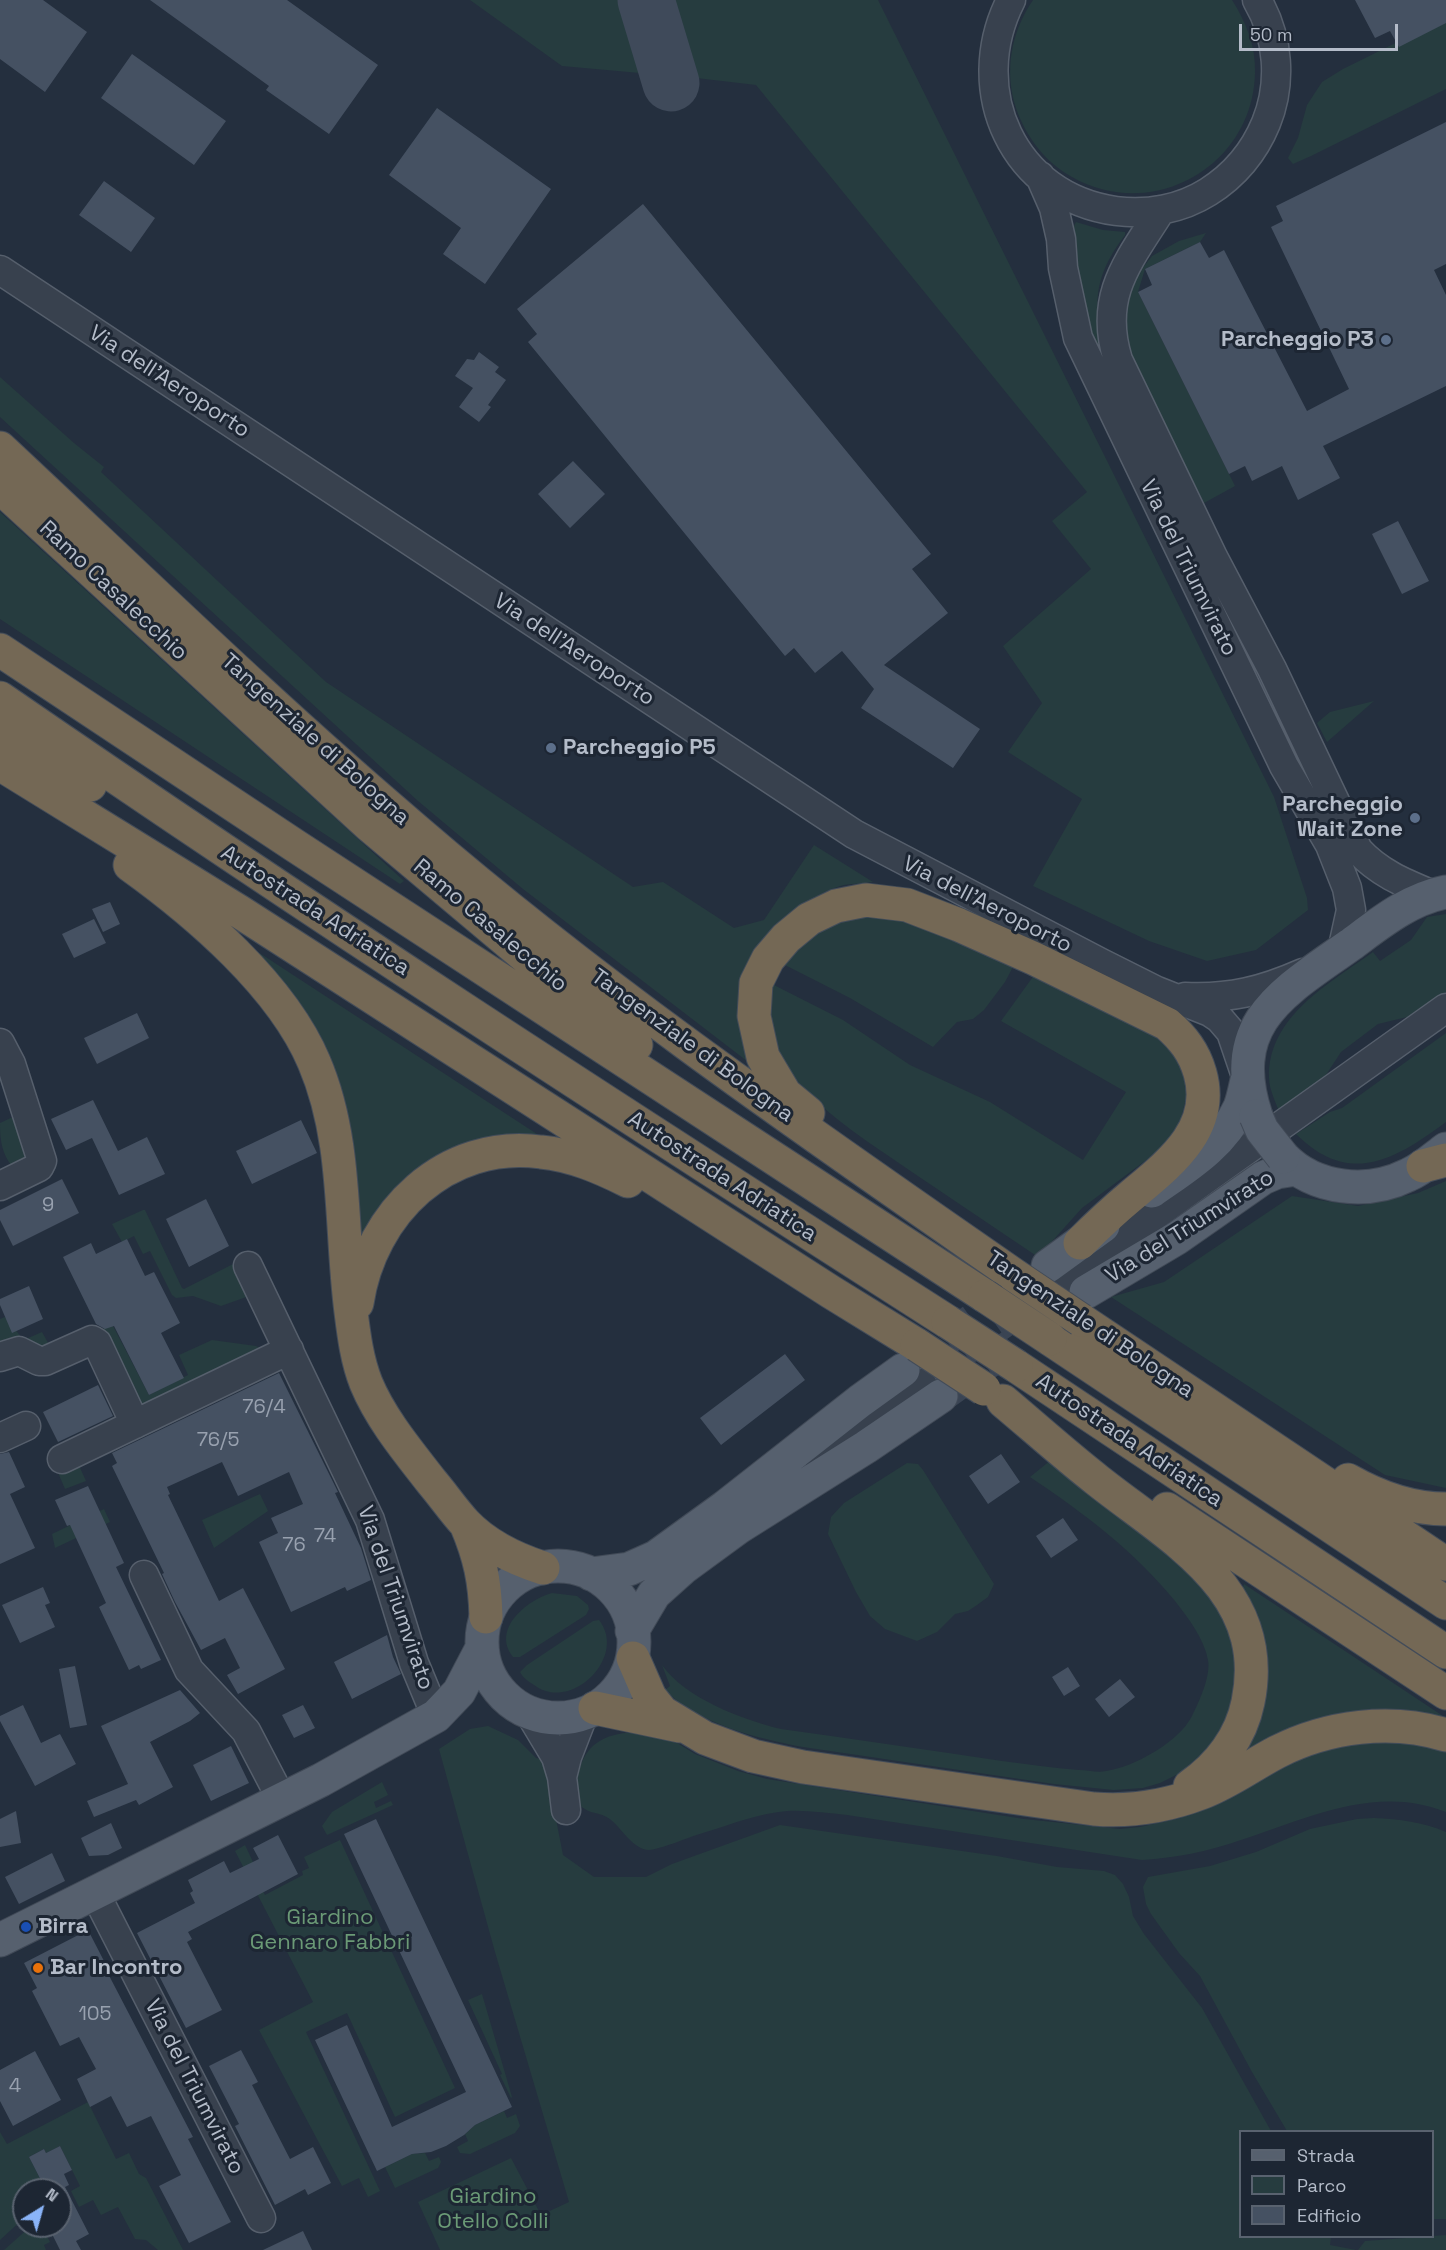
<!DOCTYPE html>
<style>
body{margin:0}
#map{position:relative;width:1446px;height:2250px;overflow:hidden;background:#242f3e;font-family:"Space Grotesk",sans-serif}
canvas{display:block}
.legend{position:absolute;left:1239px;top:2130px;width:195px;height:108px;box-sizing:border-box;background:#1d2633;border:2px solid #59626f;margin:0;padding:8px 10px;list-style:none;font-size:18px;color:#b4bcc9}
.legend li{display:flex;align-items:center;gap:12px;height:30px}
.legend b{width:30px;border:2px solid #59626f}
.north{position:absolute;left:12px;top:2178px;width:60px;height:60px;box-sizing:border-box;background:#1d2633;border:2px solid #59626f;border-radius:50%;rotate:37deg;font-size:16px;font-weight:700;line-height:24px;text-align:center;color:#b4bcc9}
.north::after{content:'';display:block;margin:auto;width:21px;height:27px;background:#8ab4f8;clip-path:polygon(50% 0,100% 100%,50% 72%,0 100%)}
.scale{position:absolute;left:1239px;top:24px;width:159px;height:27px;box-sizing:border-box;border:3px solid #b4bcc9;border-top:0;padding-left:8px;font-size:18px;line-height:21px;white-space:nowrap;color:#b4bcc9;-webkit-text-stroke:4px #1d2633;paint-order:stroke}
</style>
<div id="map">
<canvas width="1446" height="2250"></canvas>
<ul class="legend">
<li><b style="height:8px;background:#56606e"></b>Strada</li>
<li><b style="height:16px;background:#263c3f"></b>Parco</li>
<li><b style="height:16px;background:#455162"></b>Edificio</li>
</ul>
<div class="north">N</div>
<div class="scale">50 m</div>
</div>
<script>
const context = document.querySelector('canvas').getContext('2d');
context.lineJoin = 'round';
function fill(path, color) {
  context.fillStyle = color;
  context.fill(path, 'evenodd');
}
function trace(path, color, width, dash) {
  context.strokeStyle = color;
  context.lineWidth = width;
  context.lineCap = dash ? 'butt' : 'round';
  context.setLineDash(dash || []);
  context.stroke(path);
}
function label(font, color, halo, rows, align = 'center') {
  context.font = font + ' "Space Grotesk",sans-serif';
  context.lineWidth = 6;
  context.setLineDash([]);
  context.textBaseline = 'middle';
  context.strokeStyle = halo;
  context.fillStyle = color;
  for (const [text, x, y, turn = 0] of rows) {
    context.save();
    context.translate(x, y);
    context.rotate((+turn || 0) * Math.PI / 180);
    context.textAlign = isNaN(turn) ? turn : align;
    if (halo) context.strokeText(text, 0, 0);
    context.fillText(text, 0, 0);
    context.restore();
  }
}
const green = new Path2D(`
 M 470,0 L 626,0 L 651,74 L 562,66 Z
 M 665,0 L 878,0 L 1274,797 L 1307,898 L 1308,910 L 1256,950 L 1207,961 L 1149,941 L 1033,886 L 1082,799 L 1008,752 L 1042,703 L 1003,646 L 1091,569 L 1052,521 L 1087,492 L 756,85 L 688,77 Z
 M 1033,0 L 1232,0 C 1246,22 1256,46 1255,73 C 1253,166 1153,223 1072,177 C 1045,162 1026,137 1016,108 C 1004,71 1011,32 1033,0 Z
 M 1446,18 L 1446,89 L 1311,156 L 1293,164 L 1288,158 L 1298,138 L 1307,105 L 1322,82 L 1343,69 Z
 M 1076,222 L 1103,230 L 1125,232 L 1125,235 C 1089,283 1094,310 1108,365 L 1079,308 L 1074,226 Z
 M 1206,233 L 1200,242 L 1145,269 L 1138,292 L 1235,486 L 1204,503 L 1129,354 L 1123,319 L 1127,300 L 1137,275 L 1152,256 L 1179,241 Z
 M 0,377 L 74,443 L 104,467 L 101,472 L 326,682 L 633,887 L 663,882 L 734,928 L 764,920 L 814,845 L 873,882 C 862,884 850,883 840,886 C 814,894 793,912 773,930 L 756,1068 L 523,889 L 418,801 L 0,417 Z
 M 0,512 L 404,881 L 400,884 L 0,619 Z
 M 1374,701 L 1327,742 L 1317,723 L 1330,712 Z
 M 877,908 L 1015,963 L 1005,982 L 984,1010 L 973,1019 L 957,1022 L 933,1047 L 850,998 L 781,963 L 810,930 Z
 M 1446,914 L 1446,992 L 1411,1016 L 1378,1024 L 1341,1052 L 1318,1087 L 1280,1114 C 1276,1103 1269,1089 1269,1078 C 1268,1016 1329,984 1373,952 L 1380,961 L 1411,940 L 1427,917 Z
 M 255,950 L 284,969 L 540,1136 L 522,1137 L 361,1242 L 354,1204 L 254,954 Z
 M 1035,974 L 1154,1035 L 1174,1055 L 1183,1071 L 1187,1094 L 1180,1123 L 1174,1135 L 1157,1152 L 1082,1208 L 1038,1257 C 995,1228 952,1199 909,1170 C 867,1141 820,1112 789,1071 C 769,1046 770,1013 770,983 L 843,1020 L 910,1065 L 990,1102 L 1083,1160 L 1126,1092 L 1001,1021 Z
 M 1446,1033 L 1446,1122 C 1395,1160 1349,1187 1296,1134 L 1330,1112 L 1342,1108 Z
 M 17,1115 L 32,1160 L 15,1170 C 2,1155 0,1142 0,1123 Z
 M 1446,1181 L 1446,1488 L 1385,1475 L 1111,1297 L 1164,1282 L 1292,1196 L 1358,1206 L 1418,1193 Z
 M 143,1210 L 145,1210 L 182,1288 L 184,1289 L 235,1263 L 252,1295 L 221,1306 L 193,1296 L 176,1298 L 172,1295 L 150,1251 L 143,1254 L 134,1236 L 122,1242 L 112,1224 Z
 M 5,1317 L 22,1338 L 26,1339 L 42,1332 L 52,1350 L 0,1342 L 0,1319 Z
 M 112,1324 L 149,1395 L 188,1375 L 179,1355 L 212,1340 L 256,1346 L 260,1348 L 145,1411 L 100,1330 Z
 M 76,1459 L 86,1481 L 65,1489 L 56,1468 Z
 M 1051,1460 L 1190,1564 L 1236,1638 L 1235,1705 L 1212,1747 L 1184,1771 L 1160,1783 L 1143,1788 L 1114,1790 L 1054,1784 L 803,1747 C 759,1739 696,1723 665,1690 L 670,1686 L 662,1665 C 685,1698 743,1720 781,1729 C 855,1739 928,1750 1002,1761 C 1028,1764 1053,1768 1079,1770 C 1087,1770 1098,1773 1106,1771 C 1134,1767 1179,1742 1192,1716 C 1199,1702 1211,1676 1208,1660 C 1204,1638 1188,1618 1175,1601 C 1133,1550 1085,1514 1030,1477 Z
 M 907,1463 L 918,1464 L 923,1470 L 994,1584 L 988,1597 L 977,1605 L 968,1611 L 955,1614 L 937,1632 L 917,1641 L 885,1629 L 870,1616 L 856,1592 L 828,1534 L 831,1517 L 844,1503 Z
 M 260,1494 L 268,1511 L 214,1548 L 202,1520 Z
 M 104,1509 L 110,1522 L 55,1548 L 52,1534 Z
 M 1244,1584 L 1446,1718 L 1446,1722 L 1248,1751 L 1245,1746 L 1242,1589 Z
 M 552,1593 L 577,1596 L 588,1605 L 589,1609 L 586,1615 L 520,1657 L 513,1657 C 491,1629 527,1600 552,1593 Z
 M 599,1620 C 628,1657 571,1713 534,1685 C 528,1681 523,1678 520,1672 L 527,1665 L 593,1621 Z
 M 488,1726 L 518,1740 L 536,1758 L 550,1761 L 554,1809 L 563,1855 L 594,1877 L 646,1877 L 672,1864 L 780,1825 L 997,1856 L 1057,1867 L 1104,1871 L 1115,1875 L 1123,1884 L 1129,1897 L 1133,1916 L 1144,1934 L 1202,2008 L 1271,2131 L 1240,2132 L 1240,2236 L 1331,2237 L 1330,2245 L 1356,2250 L 440,2250 L 418,2202 L 511,2158 L 541,2215 L 569,2202 L 495,1952 L 439,1749 L 470,1729 Z
 M 639,1732 L 664,1735 L 695,1754 L 738,1771 L 767,1779 L 1024,1819 L 1120,1829 L 1140,1827 L 1180,1818 L 1205,1807 L 1307,1754 L 1369,1740 L 1446,1747 L 1446,1812 C 1376,1784 1308,1818 1241,1840 C 1209,1851 1176,1858 1142,1860 L 847,1815 C 827,1813 807,1810 787,1811 C 760,1813 732,1824 706,1832 C 694,1835 659,1850 649,1850 C 634,1850 622,1829 611,1820 C 599,1810 590,1817 575,1801 C 577,1754 591,1733 639,1732 Z
 M 382,1782 L 388,1795 L 374,1802 L 376,1808 L 391,1801 L 393,1805 L 327,1835 L 322,1826 L 332,1812 Z
 M 1374,1818 C 1399,1819 1423,1822 1446,1832 L 1446,2219 L 1433,2219 L 1432,2132 L 1287,2131 L 1252,2072 L 1200,1976 L 1179,1953 L 1151,1914 L 1146,1904 L 1143,1887 L 1148,1877 L 1210,1866 L 1256,1852 L 1310,1829 L 1357,1819 Z
 M 340,1840 L 455,2088 L 395,2117 L 347,2013 L 306,2032 L 380,2191 L 368,2197 L 359,2178 L 342,2186 L 259,2030 L 313,2002 L 235,1851 L 245,1845 L 255,1866 L 253,1873 L 265,1895 L 303,1875 L 302,1871 L 309,1868 L 304,1857 Z
 M 482,1994 L 512,2097 L 511,2098 L 500,2075 L 502,2074 L 468,2000 Z
 M 88,2102 L 116,2159 L 129,2153 L 139,2174 L 146,2178 L 183,2250 L 158,2250 L 146,2240 L 135,2239 L 118,2207 L 101,2215 L 93,2200 L 79,2207 L 71,2191 L 80,2186 L 60,2146 L 46,2153 L 44,2149 L 29,2157 L 41,2180 L 23,2189 L 24,2218 L 0,2240 L 0,2132 L 7,2144 Z
 M 504,2111 L 507,2118 L 516,2114 L 520,2126 L 515,2133 L 470,2154 L 460,2153 L 457,2147 L 468,2141 L 465,2134 L 475,2125 Z
 M 425,2153 L 429,2161 L 439,2157 L 441,2162 L 438,2168 L 395,2188 L 385,2167 L 412,2154 Z
 M 31,2226 L 42,2226 L 50,2242 L 44,2245 L 46,2250 L 4,2250 Z
 M 1446,2235 L 1446,2250 L 1358,2250 L 1365,2241 Z`);
const taxiway = new Path2D(`
 M 646,0 L 671,83`);
const building = new Path2D(`
 M 0,0 L 43,0 L 87,32 L 45,92 L 0,59 Z
 M 150,0 L 287,0 L 378,65 L 329,134 L 266,90 L 269,86 Z
 M 1355,0 L 1446,0 L 1446,23 L 1399,47 L 1390,31 L 1375,38 Z
 M 132,54 L 226,121 L 194,165 L 101,98 Z
 M 437,108 L 551,189 L 485,284 L 443,254 L 461,228 L 389,175 Z
 M 1446,122 L 1446,264 L 1434,270 L 1446,295 L 1446,386 L 1323,446 L 1340,478 L 1298,500 L 1282,466 L 1252,481 L 1245,466 L 1229,474 L 1138,292 L 1152,285 L 1145,269 L 1200,242 L 1209,258 L 1224,250 L 1307,411 L 1349,389 L 1271,227 L 1283,221 L 1276,206 Z
 M 104,181 L 155,218 L 131,252 L 79,215 Z
 M 643,204 L 931,554 L 912,569 L 948,613 L 884,665 L 980,729 L 953,768 L 861,708 L 874,689 L 842,651 L 815,673 L 794,648 L 785,656 L 528,342 L 537,334 L 517,309 Z
 M 479,352 L 499,367 L 495,372 L 506,380 L 488,405 L 491,407 L 479,422 L 459,407 L 473,388 L 455,376 L 467,359 L 474,360 Z
 M 573,461 L 605,494 L 570,528 L 538,494 Z
 M 1398,521 L 1429,581 L 1402,594 L 1372,534 Z
 M 110,902 L 120,924 L 103,932 L 92,909 Z
 M 94,919 L 106,943 L 74,958 L 62,934 Z
 M 137,1013 L 149,1038 L 97,1064 L 84,1038 Z
 M 93,1100 L 118,1151 L 147,1137 L 165,1174 L 119,1195 L 92,1138 L 66,1150 L 51,1119 Z
 M 301,1120 L 317,1153 L 252,1184 L 236,1151 Z
 M 62,1179 L 79,1213 L 13,1246 L 0,1220 L 0,1210 Z
 M 206,1199 L 229,1246 L 189,1267 L 166,1219 Z
 M 127,1239 L 145,1276 L 154,1272 L 180,1323 L 161,1333 L 184,1378 L 149,1395 L 114,1326 L 105,1329 L 96,1324 L 63,1257 L 91,1243 L 96,1254 Z
 M 29,1286 L 43,1319 L 12,1333 L 0,1305 L 0,1299 Z
 M 785,1354 L 805,1380 L 721,1445 L 700,1418 Z
 M 279,1373 L 338,1492 L 335,1493 L 361,1548 L 371,1580 L 347,1591 L 345,1587 L 291,1612 L 259,1542 L 278,1533 L 271,1518 L 303,1504 L 289,1472 L 238,1496 L 222,1462 L 167,1487 L 170,1494 L 168,1495 L 219,1601 L 243,1588 L 285,1669 L 238,1694 L 227,1675 L 240,1668 L 225,1638 L 201,1650 L 175,1602 L 162,1574 L 164,1573 L 112,1466 L 117,1463 L 112,1453 Z
 M 98,1385 L 113,1416 L 58,1442 L 43,1412 Z
 M 9,1452 L 25,1487 L 10,1494 L 35,1548 L 0,1564 L 0,1454 Z
 M 1001,1454 L 1020,1482 L 988,1504 L 969,1476 Z
 M 88,1486 L 124,1563 L 116,1567 L 161,1660 L 141,1669 L 139,1665 L 129,1670 L 99,1607 L 106,1603 L 70,1525 L 67,1526 L 55,1500 Z
 M 1063,1518 L 1078,1540 L 1051,1558 L 1036,1536 Z
 M 43,1587 L 50,1603 L 45,1605 L 55,1627 L 20,1643 L 2,1605 Z
 M 387,1635 L 393,1657 L 401,1674 L 352,1699 L 334,1662 Z
 M 75,1666 L 87,1725 L 70,1728 L 59,1669 Z
 M 1068,1667 L 1080,1686 L 1064,1696 L 1052,1677 Z
 M 1120,1679 L 1135,1697 L 1109,1717 L 1095,1699 Z
 M 180,1690 L 200,1713 L 190,1721 L 150,1742 L 173,1787 L 139,1805 L 136,1800 L 94,1817 L 87,1801 L 128,1784 L 101,1726 Z
 M 23,1705 L 41,1743 L 60,1734 L 76,1764 L 35,1786 L 0,1721 L 0,1716 Z
 M 303,1705 L 315,1728 L 294,1738 L 282,1715 Z
 M 231,1746 L 249,1783 L 211,1801 L 193,1765 Z
 M 16,1811 L 21,1843 L 0,1847 L 0,1819 Z
 M 376,1819 L 512,2107 L 475,2125 L 464,2135 L 446,2146 L 431,2152 L 412,2154 L 377,2171 L 315,2040 L 347,2025 L 392,2127 L 466,2092 L 344,1834 Z
 M 111,1823 L 122,1848 L 108,1855 L 89,1856 L 81,1838 Z
 M 278,1835 L 298,1874 L 188,1932 L 192,1939 L 187,1942 L 222,2010 L 186,2028 L 137,1933 L 195,1903 L 190,1893 L 193,1891 L 188,1880 L 224,1861 L 230,1873 L 259,1859 L 253,1848 Z
 M 52,1853 L 65,1881 L 19,1904 L 5,1877 Z
 M 88,1930 L 104,1961 L 102,1962 L 193,2137 L 188,2139 L 231,2222 L 189,2243 L 159,2186 L 181,2175 L 151,2116 L 127,2127 L 111,2096 L 90,2107 L 77,2079 L 96,2069 L 79,2037 L 60,2046 L 32,1991 L 37,1988 L 24,1963 Z
 M 241,2050 L 258,2082 L 252,2085 L 290,2159 L 313,2147 L 331,2183 L 308,2195 L 305,2189 L 275,2205 L 235,2126 L 239,2124 L 209,2066 Z
 M 35,2051 L 61,2100 L 13,2126 L 0,2101 L 0,2070 Z
 M 60,2146 L 72,2170 L 64,2174 L 69,2185 L 65,2187 L 89,2234 L 76,2241 L 81,2250 L 60,2250 L 48,2226 L 60,2226 L 60,2189 L 46,2190 L 29,2157 L 44,2149 L 46,2153 Z
 M 303,2231 L 312,2250 L 263,2250 Z`);
const minorTunnel = new Path2D(`
 M 930,1377 L 1032,1304`);
const majorTunnel = new Path2D(`
 M 906,1368 L 1017,1288
 M 945,1393 L 1057,1313`);
const minor = new Path2D(`
 M 1011,0 C 965,90 1013,197 1116,211 C 1148,215 1181,209 1208,192 C 1235,175 1254,152 1266,123 C 1282,84 1279,37 1257,0
 M 1040,176 L 1054,208 L 1061,239 L 1063,268 L 1078,338 L 1284,766 L 1330,845 L 1347,888 L 1351,910 L 1342,951
 M 1161,210 C 1128,262 1098,296 1118,360 L 1213,557 L 1272,669 L 1358,850 C 1379,873 1404,883 1433,895
 M 0,270 L 854,834 L 1101,963 L 1157,991 L 1210,1012 L 1219,1018 L 1231,1032 L 1247,1079
 M 1185,997 C 1230,999 1262,991 1303,973
 M 0,1043 L 11,1064 L 42,1161 L 39,1167 L 0,1186
 M 248,1266 L 370,1520 L 414,1663 L 436,1716
 M 1067,1278 L 1446,1008
 M 0,1357 L 19,1351 L 39,1361 L 45,1361 L 92,1340 L 97,1343 L 135,1424
 M 0,1438 L 26,1426
 M 62,1459 L 289,1350
 M 820,1462 L 922,1383
 M 144,1575 L 189,1670 L 246,1731 L 282,1800
 M 529,1712 L 556,1757 L 562,1777 L 566,1810
 M 562,1777 L 567,1757 L 584,1713
 M 95,1893 L 261,2218`);
const major = new Path2D(`
 M 1256,1116 C 1225,1022 1284,992 1350,945 C 1380,923 1409,899 1446,892
 M 1283,1157 C 1315,1190 1368,1195 1408,1175 C 1422,1169 1434,1158 1446,1149
 M 1152,1191 C 1186,1167 1222,1146 1240,1107 C 1243,1099 1245,1089 1247,1080
 M 1048,1266 L 1103,1226
 M 1086,1292 L 1177,1238 L 1263,1178 L 1277,1172 L 1296,1169
 M482 1642a76 76 0 1 1 152 0a76 76 0 1 1-152 0Z
 M 591,1574 L 629,1569 L 656,1557 L 725,1507 L 860,1401 L 903,1370
 M 632,1631 L 654,1594 L 683,1568 L 739,1527 L 866,1447 L 941,1396
 M 0,1940 L 321,1780 L 436,1716 L 459,1692 L 482,1648`);
const highway = new Path2D(`
 M 0,448 C 138,577 273,709 417,831 C 605,993 810,1133 1014,1275
 M 0,487 L 369,825 L 526,957 L 636,1045
 M 0,650 L 294,845 L 985,1296
 M 0,698 C 312,913 629,1118 948,1322
 M 0,731 L 90,785
 M 0,764 L 240,912 L 831,1292 L 917,1345
 M 130,865 C 197,913 282,986 314,1062 C 348,1141 340,1228 351,1312 C 354,1336 357,1360 366,1383 C 381,1419 407,1450 431,1481 C 443,1495 453,1510 465,1523 C 486,1545 515,1559 543,1568
 M 808,1113 L 785,1094 L 763,1057 L 754,1016 L 756,983 L 768,959 L 786,938 L 809,919 L 836,906 L 866,900 L 907,905 L 959,925 L 1035,959 L 1167,1024 C 1183,1038 1194,1052 1200,1073 C 1216,1129 1169,1164 1131,1196 C 1113,1211 1096,1227 1080,1243
 M 1423,1166 L 1446,1160
 M 357,1303 C 370,1213 446,1139 541,1152 C 572,1155 600,1167 628,1181
 M 1081,1320 L 1446,1564
 M 1050,1339 L 1446,1603
 M 1016,1366 L 1446,1652
 M 1003,1401 C 1034,1427 1065,1455 1097,1480 C 1171,1539 1271,1590 1248,1702 C 1241,1737 1219,1766 1190,1786
 M 1348,1480 C 1378,1497 1412,1509 1446,1509
 M 1167,1509 L 1446,1693
 M 466,1524 C 480,1557 485,1581 486,1617
 M 633,1658 L 650,1697 L 662,1712 L 705,1738 L 753,1756 L 803,1767 L 1094,1809 C 1130,1812 1167,1806 1201,1793 C 1228,1783 1252,1765 1277,1752 C 1328,1726 1391,1718 1446,1735
 M 595,1708 L 680,1726`);
const majorBridge = new Path2D(`
 M 1256,1116 L 1262,1130 L 1283,1157`);
const highwayBridge = new Path2D(`
 M 1014,1275 L 1081,1320
 M 985,1296 L 1050,1339
 M 948,1322 L 1016,1366
 M 917,1345 L 984,1389`);
const markers = [
 [1386,340,6,"#5c6f8a"],
 [551,748,6,"#5c6f8a"],
 [1415,818,6,"#5c6f8a"],
 [26,1927,6,"#1a4fb4"],
 [38,1968,6,"#e8710a"]
];
const numberNames = [
 ["9",48,1206],
 ["76/4",264,1408],
 ["76/5",218,1441],
 ["74",325,1537],
 ["76",294,1546],
 ["105",95,2015],
 ["4",15,2087]
];
const poiNames = [
 ["Parcheggio P3",1374,340,"right"],
 ["Parcheggio P5",563,748],
 ["Parcheggio",1403,805,"right"],
 ["Wait Zone",1403,830,"right"],
 ["Birra",38,1927],
 ["Bar Incontro",50,1968]
];
const streetNames = [
 ["Via dell'Aeroporto",169,382,33],
 ["Via del Triumvirato",1188,568,64],
 ["Ramo Casalecchio",113,591,43],
 ["Via dell'Aeroporto",574,650,33],
 ["Tangenziale di Bologna",315,740,42],
 ["Via dell'Aeroporto",987,905,27],
 ["Autostrada Adriatica",315,911,33],
 ["Ramo Casalecchio",490,926,40],
 ["Tangenziale di Bologna",692,1046,36],
 ["Autostrada Adriatica",722,1177,33],
 ["Via del Triumvirato",1190,1227,-32],
 ["Tangenziale di Bologna",1090,1325,34],
 ["Autostrada Adriatica",1129,1441,34],
 ["Via del Triumvirato",395,1598,71],
 ["Via del Triumvirato",194,2087,63]
];
const parkNames = [
 ["Giardino",330,1918],
 ["Gennaro Fabbri",330,1943],
 ["Giardino",493,2197],
 ["Otello Colli",493,2222]
];
fill(green, '#263c3f');
trace(taxiway, '#3f4a5a', 57);
fill(building, '#455162');
trace(minorTunnel, '#3a4453', 28, [28, 14]);
trace(majorTunnel, '#3a4453', 33, [33, 16]);
trace(minor, '#565f6c', 31);
trace(major, '#414a57', 35);
trace(highway, '#434c59', 35);
trace(minor, '#38414e', 28);
trace(major, '#56606e', 33);
trace(highway, '#746855', 33);
trace(majorBridge, '#414a57', 35, []);
trace(highwayBridge, '#434c59', 35, []);
trace(majorBridge, '#56606e', 33);
trace(highwayBridge, '#746855', 33);
for (const [x, y, r, color] of markers) {
  const dot = new Path2D();
  dot.arc(x, y, r, 0, 2 * Math.PI);
  context.fillStyle = color;
  context.fill(dot);
  trace(dot, '#1d2633', 2);
}
label('20px', '#98a1af', null, numberNames);
label('bold 22px', '#b4bcc9', '#1d2633', poiNames, 'left');
label('22px', '#b4bcc9', '#1d2633', streetNames);
label('22px', '#6b9a76', '#1d2633', parkNames);
</script>
